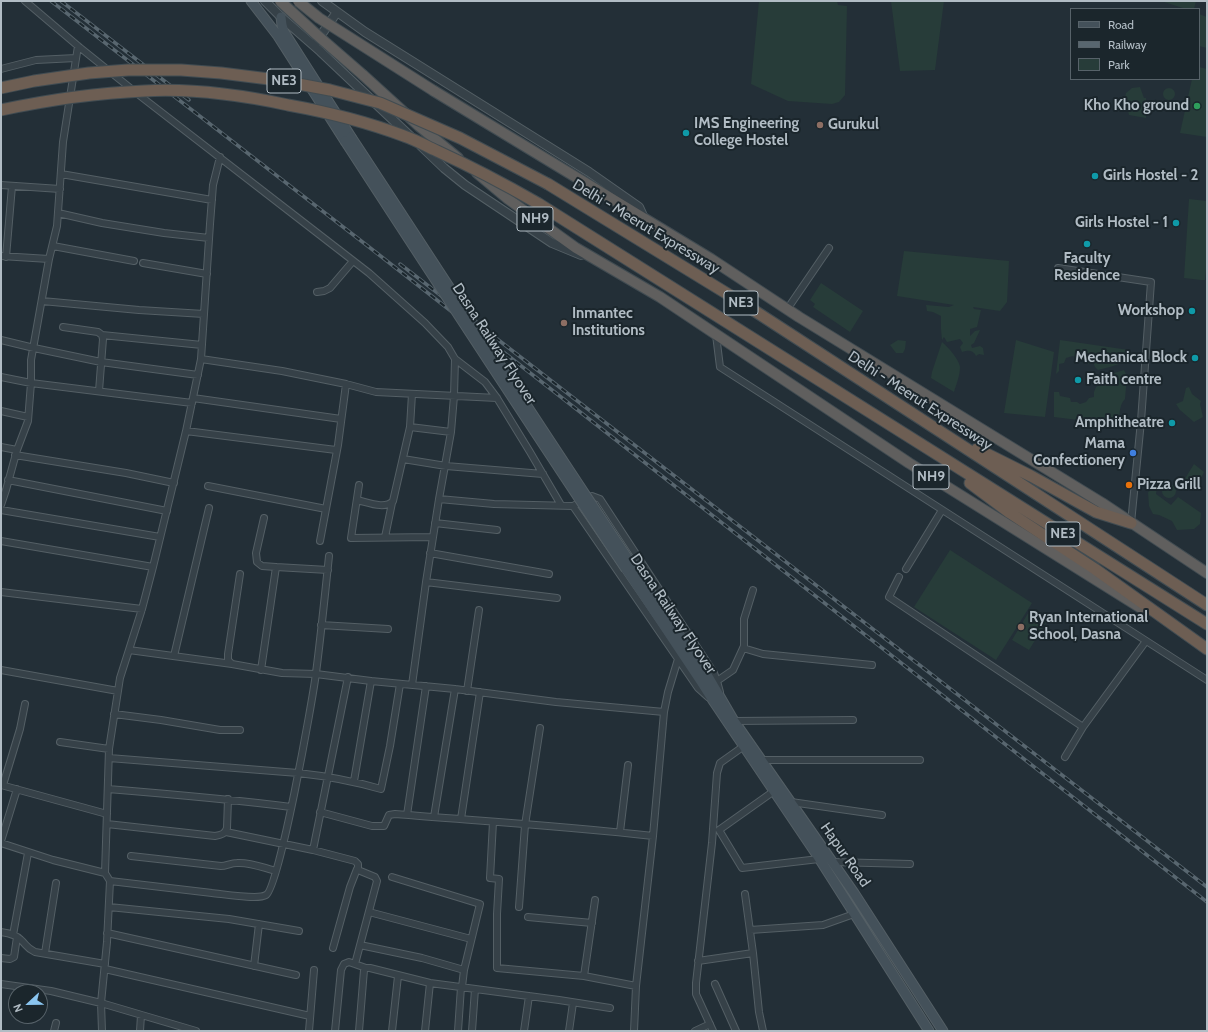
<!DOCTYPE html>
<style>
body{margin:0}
#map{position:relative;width:1208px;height:1032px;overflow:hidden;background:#232f37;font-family:Cabin,sans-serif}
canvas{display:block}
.frame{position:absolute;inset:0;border:2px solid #b1bcc4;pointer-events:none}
.legend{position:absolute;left:1070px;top:8px;width:130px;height:72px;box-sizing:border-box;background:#1b262c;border:1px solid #576269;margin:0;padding:5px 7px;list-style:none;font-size:12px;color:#b1bcc4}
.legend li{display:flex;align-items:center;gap:8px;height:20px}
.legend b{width:20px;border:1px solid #576269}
.north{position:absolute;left:8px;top:984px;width:40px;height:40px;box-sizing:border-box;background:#1b262c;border:1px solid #576269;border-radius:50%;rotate:248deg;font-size:11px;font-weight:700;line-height:16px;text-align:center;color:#b1bcc4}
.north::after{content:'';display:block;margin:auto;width:14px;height:18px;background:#8ac5f0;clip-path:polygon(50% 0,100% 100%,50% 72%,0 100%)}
</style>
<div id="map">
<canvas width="1208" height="1032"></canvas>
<div class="frame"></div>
<ul class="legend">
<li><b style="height:5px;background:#44515a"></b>Road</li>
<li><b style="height:5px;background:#58666f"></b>Railway</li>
<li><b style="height:11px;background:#273c39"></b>Park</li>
</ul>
<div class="north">N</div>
</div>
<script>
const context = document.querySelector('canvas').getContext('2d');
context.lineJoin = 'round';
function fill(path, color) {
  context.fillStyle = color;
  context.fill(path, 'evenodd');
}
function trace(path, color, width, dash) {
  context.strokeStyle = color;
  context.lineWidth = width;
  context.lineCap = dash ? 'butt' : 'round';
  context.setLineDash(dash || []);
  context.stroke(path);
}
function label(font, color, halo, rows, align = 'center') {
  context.font = font + ' Cabin,sans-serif';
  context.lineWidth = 4;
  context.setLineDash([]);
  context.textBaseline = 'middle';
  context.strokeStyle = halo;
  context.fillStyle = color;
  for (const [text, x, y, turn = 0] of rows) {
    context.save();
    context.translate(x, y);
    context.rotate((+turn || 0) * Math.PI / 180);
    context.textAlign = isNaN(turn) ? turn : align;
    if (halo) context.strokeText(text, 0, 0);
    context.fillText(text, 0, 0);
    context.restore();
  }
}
const green = new Path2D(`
 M 759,1 L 837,1 L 838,5 L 847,6 L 845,95 L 839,102 L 832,104 L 788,101 L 751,84 Z
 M 891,1 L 944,1 L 935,70 L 900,71 Z
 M 1161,1 L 1196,1 L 1194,9 L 1186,9 Z
 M 1199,14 L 1207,17 L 1207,48 L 1199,46 Z
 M 1199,67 L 1207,69 L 1207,137 L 1180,133 L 1192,79 L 1199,79 Z
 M 1140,87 L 1144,98 L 1146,98 L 1146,118 L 1129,115 L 1125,99 L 1126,93 L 1132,88 Z
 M1163 94a6 6 0 1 1 12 0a6 6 0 1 1-12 0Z
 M 1189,199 L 1207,201 L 1207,258 L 1205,280 L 1201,280 L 1184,278 Z
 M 904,251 L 1009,261 L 1007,302 L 1000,311 L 973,307 L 974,309 L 981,310 L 977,327 L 970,329 L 970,336 L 975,331 L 980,330 L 974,343 L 971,345 L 972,348 L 980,346 L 983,348 L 984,355 L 979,354 L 976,356 C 973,350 969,350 962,352 L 960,347 L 963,343 L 960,339 L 947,342 L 944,337 L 942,340 L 941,329 L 941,316 L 933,312 L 927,311 L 926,305 L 949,307 L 954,305 L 897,296 Z
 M 821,283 L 863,311 L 850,332 L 813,307 L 815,304 L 810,300 Z
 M 898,340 L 906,341 L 905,349 L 903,353 L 896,353 L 890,345 Z
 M 1016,340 L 1054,352 L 1045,417 L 1004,413 Z
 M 1060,340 L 1129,350 L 1130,354 L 1121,358 L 1122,363 L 1110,367 L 1098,370 L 1095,367 L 1093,362 L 1089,364 L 1085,363 L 1082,357 C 1078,358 1077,359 1073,356 L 1066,358 L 1064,363 L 1059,364 L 1059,371 L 1056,374 Z
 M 942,342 C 948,347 959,359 960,367 C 960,376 956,385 954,392 L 931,378 L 932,372 Z
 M 1124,370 L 1127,376 L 1125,399 C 1118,406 1120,417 1119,425 L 1054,417 L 1054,392 L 1059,392 L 1060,396 L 1070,398 L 1071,402 L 1077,402 L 1080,404 L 1086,402 L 1089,398 L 1094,397 L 1094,392 L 1096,387 L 1100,385 L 1099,380 L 1101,377 Z
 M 1189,387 L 1192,394 L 1201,401 L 1200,404 L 1203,417 L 1194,422 L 1180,410 L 1176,404 L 1183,401 L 1186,388 Z
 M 1194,464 L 1204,472 L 1197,486 L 1193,484 L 1191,487 L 1189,485 L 1188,487 L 1183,484 L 1182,481 L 1186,477 Z
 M1162 491a7 7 0 1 1 14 0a7 7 0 1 1-14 0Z
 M 1157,487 L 1156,494 L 1171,505 L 1178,497 L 1201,513 L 1200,524 L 1194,529 L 1177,530 L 1172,521 L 1159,515 L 1153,514 L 1149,506 L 1148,492 Z
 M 950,550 L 1032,603 L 996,660 L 914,607 Z
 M 1030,610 L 1047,621 L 1029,650 L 1012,640 Z`);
const minor = new Path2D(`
 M 25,1 L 78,46 L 139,95 L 369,273 L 425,323 L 448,347 L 455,359 L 454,396 L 451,432 L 439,499 L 494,504 L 573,506 L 698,688 L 708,697
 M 1,69 L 36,60 L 76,58
 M 61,174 L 212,200
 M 1,185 L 60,189
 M 58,213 L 102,223 L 164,233 L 209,238
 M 53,246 L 134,261
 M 1,256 L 49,259
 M 6,257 L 12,186
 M 143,263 L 207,274
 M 1058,268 L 1151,282 L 1141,421 L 1131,523
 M 317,292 L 324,291 L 330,288 L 353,261
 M 42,301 L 139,310 L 204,314
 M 788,308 L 829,248
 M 63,327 L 98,332 L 102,335 L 103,339 L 99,391
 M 102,335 L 202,345
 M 716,335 L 720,367 L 1207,680
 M 1,340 L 34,348 L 101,362 L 198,375
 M 201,359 L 282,371 L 346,384 L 376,392 L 497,398
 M 455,359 L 485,382 L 497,398 L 530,452 L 561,505
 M 1,377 L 31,383 L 192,403
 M 193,398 L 341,419
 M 1,411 L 28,417
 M 410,427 L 451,432
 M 186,431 L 336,450
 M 1,447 L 17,450
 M 15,455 L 126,473 L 174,483
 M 403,459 L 446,466 L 543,474
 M 8,480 L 167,511
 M 359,485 L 351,538 L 433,537
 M 208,486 L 326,509
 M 357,500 C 367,502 385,510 393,501 L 410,427 L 412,394
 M 1,505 L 6,490 L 17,450 L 28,421 L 31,383 L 31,360 L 49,259 L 57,226 L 63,142 L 78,46
 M 573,506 L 592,496 L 600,499 L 714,673 L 717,681 L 720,692
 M 1,510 L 160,537
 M 264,518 L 256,553 L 257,562 L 262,566 L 276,567 L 328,570
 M 435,523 L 497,530
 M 385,537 L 392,503
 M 1,541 L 153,567
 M 320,541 L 338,445 L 346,384
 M 430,553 L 549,574
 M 906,569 L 942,510
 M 240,574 L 228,654 L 228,660 L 232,664 L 282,673 L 316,674 L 371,681 L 455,689 L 556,702 L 664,712
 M 899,577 L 889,597 L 1083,727 L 1146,641
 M 426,582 L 557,598
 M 1,592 L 142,609
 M 321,625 L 388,629
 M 743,648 L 763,654 L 872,665
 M 129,650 L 232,664
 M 174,656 L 209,508
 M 1,670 L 118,691
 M 261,670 L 276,567
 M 717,681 L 733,670 L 744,646 L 744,619 L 753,590
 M 412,685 L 426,582 L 439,499
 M 467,691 L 479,610
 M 114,714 L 161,720 L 220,730 L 240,730
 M 734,721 L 853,720
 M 60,742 L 109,749
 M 1065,757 L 1083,727
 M 109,758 L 298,773 C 326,776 353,781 381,789 L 390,746 L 400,684
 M 762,760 L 920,760
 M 354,781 L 371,681
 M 1,785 L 107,814
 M 3,785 L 20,729 L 25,704
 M 108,789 C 169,794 230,799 291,807
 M 774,791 L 719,830 L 742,868 L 819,859
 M 791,802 L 882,815
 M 320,812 L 372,826 L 384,826 L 389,815 L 395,814 C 481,821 567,826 653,836
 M 407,815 L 426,686
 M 434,817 L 455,689
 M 461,819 L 480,692
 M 493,822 L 490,878 L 499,879 L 497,914 L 497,968 L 584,976
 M 107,824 L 215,836 C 221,835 225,834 227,828 L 228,799
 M 226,832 L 313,850 L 355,861 L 358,864 L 358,870 L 375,877 L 377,881 L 355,964
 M 620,832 L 628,765
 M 1,841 L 17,789
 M 1,843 L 53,860 L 105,873
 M 313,850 L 348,677
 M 131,856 L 221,866 C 226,866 231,863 237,863 C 250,862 264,868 276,871
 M 832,862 L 910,864
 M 392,877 L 480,904 L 464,970
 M 110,881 C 144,885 178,889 212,893 C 223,894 258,900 266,895 C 279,889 313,698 316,673 C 321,634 325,595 329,556
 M 745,894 L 753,953 L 759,1012 L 763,1031
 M 595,900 L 584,976 L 636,986
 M 109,907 L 229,919 L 299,931
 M 519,907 L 525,825 L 540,728
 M 369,912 L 471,939
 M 528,917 L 592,923
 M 750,930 L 823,925 L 854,914
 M 1,932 C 7,933 15,934 20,939 C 27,945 25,947 35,952 L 105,964
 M 107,933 L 296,975
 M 13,935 L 28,853
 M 360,945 L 422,958 L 464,970 L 462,987
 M 333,948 L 350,887 L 357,869
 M 45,953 L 56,883
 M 1,958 L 10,959 L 14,957 L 17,937
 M 698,961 L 753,953
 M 254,966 L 259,924
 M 105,969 L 310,1016
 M 1,984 L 51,991 L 101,1003 L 196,1031
 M 715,984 L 736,1031
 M 54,1031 L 56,1023
 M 102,1031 L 101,1003 L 107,942 L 110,881 L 105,873 L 109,749 L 120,678 L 142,609 L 153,567 L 186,431 L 201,359 L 210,224 L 213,185 L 220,157
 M 140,1031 L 141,1015
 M 309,1031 L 314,970
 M 335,1031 L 341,970 L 344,964 L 349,962 L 366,968
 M 359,1031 L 364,970 L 366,968 L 370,968 L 430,983 L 559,1000 L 610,1008
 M 392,1031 L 398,976
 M 425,1031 L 430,983
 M 458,1031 L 461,987
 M 472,1031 L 475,989
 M 524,1031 L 529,996
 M 569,1031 L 573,1003
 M 634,1031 L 636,986 L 653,836 L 664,712 L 668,692 L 678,659
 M 695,1031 L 710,1024
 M 713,1031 L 696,994 L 696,983 L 712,843 L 717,773 L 720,763 L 744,746`);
const tertiary = new Path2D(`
 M 265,1 L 281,17 L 320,51 L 411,137
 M 322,1 L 365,32 L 589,172 L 639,207 L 644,218
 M 317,41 L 337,12
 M 421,146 L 444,168 L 465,185 L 552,243 L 581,255`);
const secondary = new Path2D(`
 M 251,1 L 278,36 L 345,141
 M 281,17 L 282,25 L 284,32 L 351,137
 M 632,565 L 709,678 L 734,721 L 854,893 L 943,1031
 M 626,569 L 702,683 L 714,702 L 817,855 L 929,1031`);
const trunk = new Path2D(`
 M 363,75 L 419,126 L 458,158
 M 434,91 L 711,259 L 799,317 L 1102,503 L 1207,573
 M 477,173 L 508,199 L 576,248 L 660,297 L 909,463 L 1141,608`);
const motorway = new Path2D(`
 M 548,184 L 744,304 L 1207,605
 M 539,204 L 1207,624
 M 977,449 L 1031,476 L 1096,512 L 1131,523
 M 970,483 L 1010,513 L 1095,569 L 1207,649`);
const rail = new Path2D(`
 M 51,1 L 369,247 L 1207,902
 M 61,1 L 189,100
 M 400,264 L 1207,887`);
const secondaryBridge = new Path2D(`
 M 351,137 C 445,280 537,423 632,565
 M 345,141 C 438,284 531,427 626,569`);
const trunkBridge = new Path2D(`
 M 280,1 L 317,35 L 363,75
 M 298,1 L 319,18 L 434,91`);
const motorwayBridge = new Path2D(`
 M 1,88 L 34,81 L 89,73 L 128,70 L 181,70 L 221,73 L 277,80 L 330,90 L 380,103 L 460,138 L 548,184
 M 1,110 C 48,100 96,93 144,91 C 193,88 241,95 288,105 C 327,112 367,122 404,136 C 416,140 426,146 437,151 C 472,167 506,185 539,204`);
const markers = [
 [1197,106,4,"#2e9e5b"],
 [820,125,4,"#8d6e63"],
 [686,133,4,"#0f9aa8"],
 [1095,176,4,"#0f9aa8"],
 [1176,223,4,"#0f9aa8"],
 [1087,244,4,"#0f9aa8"],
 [1192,311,4,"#0f9aa8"],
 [564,323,4,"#8d6e63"],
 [1195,358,4,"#0f9aa8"],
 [1078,380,4,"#0f9aa8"],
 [1172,423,4,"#0f9aa8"],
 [1133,453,4,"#3f7fe0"],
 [1129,485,4,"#e8710a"],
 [1021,627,4,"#8d6e63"]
];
const shields = [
 [284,81,34],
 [535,219,36],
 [741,303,34],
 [931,477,36],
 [1063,534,34]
];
const shieldNames = [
 ["NE3",284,81],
 ["NH9",535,219],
 ["NE3",741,303],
 ["NH9",931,477],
 ["NE3",1063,534]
];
const poiNames = [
 ["Kho Kho ground",1189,106,"right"],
 ["IMS Engineering",694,124],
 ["College Hostel",694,141],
 ["Gurukul",828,125],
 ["Girls Hostel - 2",1103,176],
 ["Girls Hostel - 1",1168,223,"right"],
 ["Faculty",1087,259,"center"],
 ["Residence",1087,276,"center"],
 ["Workshop",1184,311,"right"],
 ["Inmantec",572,314],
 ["Institutions",572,331],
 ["Mechanical Block",1187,358,"right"],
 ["Faith centre",1086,380],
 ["Amphitheatre",1164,423,"right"],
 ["Mama",1125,444,"right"],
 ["Confectionery",1125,461,"right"],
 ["Pizza Grill",1137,485],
 ["Ryan International",1029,618],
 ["School, Dasna",1029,635]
];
const streetNames = [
 ["Delhi - Meerut Expressway",646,227,31],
 ["Dasna Railway Flyover",494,344,57],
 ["Delhi - Meerut Expressway",920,401,33],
 ["Dasna Railway Flyover",673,614,56],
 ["Hapur Road",845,855,55]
];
fill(green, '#273c39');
trace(minor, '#545f65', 8);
trace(tertiary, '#545f65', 10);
trace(secondary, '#545f65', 11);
trace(trunk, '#414c52', 12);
trace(motorway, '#414c52', 13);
trace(minor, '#364148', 6);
trace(tertiary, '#364148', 8);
trace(secondary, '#44515a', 9);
trace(trunk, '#605f5e', 10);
trace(motorway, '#6d5e53', 11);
trace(rail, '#58666f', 3.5);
trace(rail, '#1b262c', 2, [6]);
trace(secondaryBridge, '#545f65', 11, []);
trace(trunkBridge, '#414c52', 12, []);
trace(motorwayBridge, '#414c52', 13, []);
trace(secondaryBridge, '#44515a', 9);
trace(trunkBridge, '#605f5e', 10);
trace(motorwayBridge, '#6d5e53', 11);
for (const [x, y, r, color] of markers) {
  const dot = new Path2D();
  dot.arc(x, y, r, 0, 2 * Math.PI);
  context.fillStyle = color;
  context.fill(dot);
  trace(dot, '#1b262c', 1.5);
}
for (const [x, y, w] of shields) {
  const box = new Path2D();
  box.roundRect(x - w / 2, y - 12, w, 24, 3);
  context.fillStyle = '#1b262c';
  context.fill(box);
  trace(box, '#b1bcc4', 1);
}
label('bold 14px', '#b1bcc4', null, shieldNames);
label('bold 15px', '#b1bcc4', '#1b262c', poiNames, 'left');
label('15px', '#b1bcc4', '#1b262c', streetNames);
</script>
